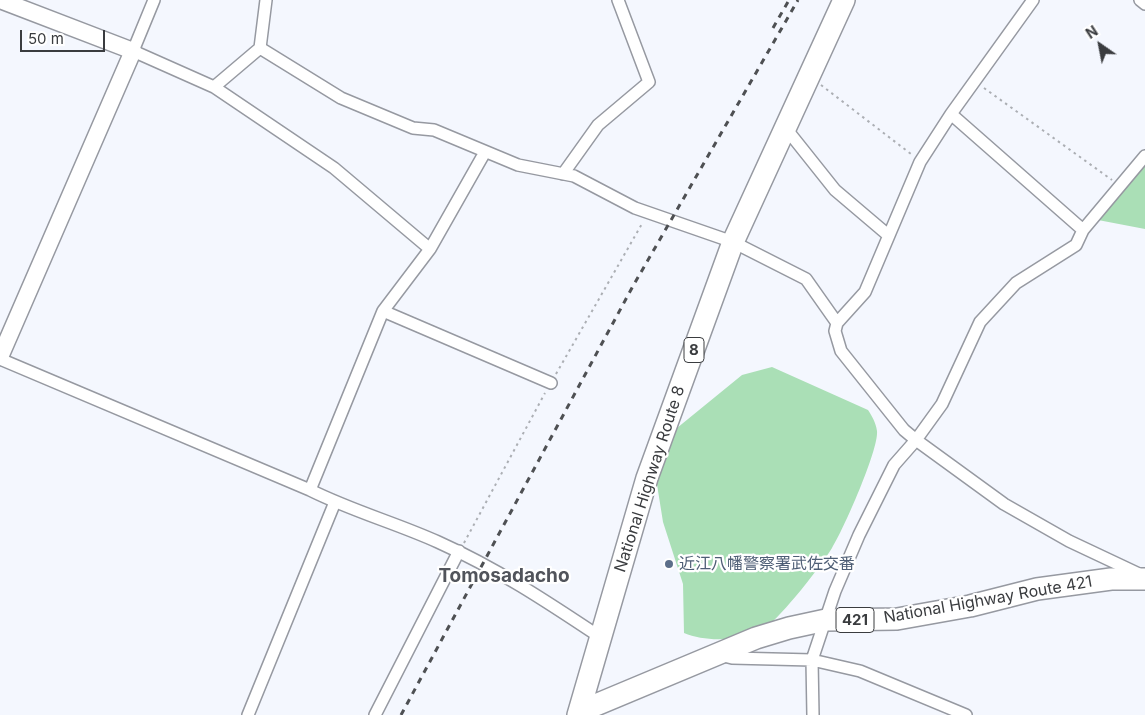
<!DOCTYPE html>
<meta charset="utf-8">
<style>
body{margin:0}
#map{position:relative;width:1145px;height:715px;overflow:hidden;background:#f4f7fe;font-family:Inter,sans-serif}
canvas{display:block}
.north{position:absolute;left:1075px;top:20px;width:50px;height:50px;-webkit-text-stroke:4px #fff;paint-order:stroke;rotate:327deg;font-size:14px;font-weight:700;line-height:20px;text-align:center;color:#3a3c3f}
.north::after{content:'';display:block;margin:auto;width:18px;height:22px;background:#3a3c3f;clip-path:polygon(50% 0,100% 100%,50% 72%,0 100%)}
.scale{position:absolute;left:20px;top:30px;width:85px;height:22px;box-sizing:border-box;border:2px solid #3a3c3f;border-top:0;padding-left:6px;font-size:15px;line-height:18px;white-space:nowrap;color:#3a3c3f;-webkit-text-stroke:4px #fff;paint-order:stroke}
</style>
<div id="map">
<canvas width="1145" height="715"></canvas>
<div class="north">N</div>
<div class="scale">50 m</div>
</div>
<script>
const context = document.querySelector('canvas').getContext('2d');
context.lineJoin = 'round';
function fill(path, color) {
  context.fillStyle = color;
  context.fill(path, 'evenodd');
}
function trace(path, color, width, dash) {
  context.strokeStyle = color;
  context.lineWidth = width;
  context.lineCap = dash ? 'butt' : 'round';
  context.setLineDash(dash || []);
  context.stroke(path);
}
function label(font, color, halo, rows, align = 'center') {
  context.font = font + ' Inter,"Noto Sans JP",sans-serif';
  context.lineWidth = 4.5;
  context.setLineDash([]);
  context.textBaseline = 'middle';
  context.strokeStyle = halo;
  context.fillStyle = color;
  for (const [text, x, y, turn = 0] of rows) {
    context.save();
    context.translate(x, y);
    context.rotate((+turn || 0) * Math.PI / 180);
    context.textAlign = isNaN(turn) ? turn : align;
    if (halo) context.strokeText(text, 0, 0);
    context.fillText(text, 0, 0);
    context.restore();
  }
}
const green = new Path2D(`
 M 1145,165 L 1145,229 L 1098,220 Z
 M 772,367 L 868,410 C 872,416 876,423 877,431 C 879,449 843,531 832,548 C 822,565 781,617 766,627 C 744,641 708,643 684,633 L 683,584 L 663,522 L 655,472 L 662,446 L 677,428 L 742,375 Z`);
const path = new Path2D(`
 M 821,85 L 911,154
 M 984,88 L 1112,180
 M 556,374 L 643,222
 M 464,543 L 545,393`);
const street = new Path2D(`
 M 154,0 L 133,51 L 214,87 L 334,168 L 430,249 L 383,311 L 551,383
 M 1033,0 L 951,114 L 920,162 L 865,292 L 837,323 L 835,331 L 841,351 L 904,430 L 916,440 L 1004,504 L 1069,541 L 1139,574
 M 1140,0 L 1145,4
 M 260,48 L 341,98 L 413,128 L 434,130 L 518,165 L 574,176 L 635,208 L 733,242 L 806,279 L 837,323
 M 214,87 L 260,48 L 266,0
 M 951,114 L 1083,230
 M 784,126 L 835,190 L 888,235
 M 563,174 L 598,125 L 649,82 L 618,0
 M 430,249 L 485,152
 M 0,359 L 310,490 C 352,511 396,523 438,542 C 496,568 546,601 600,637
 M 310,490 L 383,311
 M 720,655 L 732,658 L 812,660 L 860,671 L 966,715
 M 248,715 L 335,502
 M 375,715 L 459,551
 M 813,715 L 812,660 L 835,591 L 859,535 L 894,465 L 916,440 L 942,404 L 980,322 L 1016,283 L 1076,245 L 1083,230 L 1145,156`);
const secondary = new Path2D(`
 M 0,357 L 133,51 L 0,0`);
const highway = new Path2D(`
 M 579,712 L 756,638 L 789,628 L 826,620 L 897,619 L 970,606 L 1037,589 L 1111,579 L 1145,579
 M 578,715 L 647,478 L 733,242 L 844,0`);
const rail = new Path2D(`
 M 773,28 L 789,0
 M 401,715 L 633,286 L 798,0`);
const markers = [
 [669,564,5,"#5c6f8a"]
];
const shields = [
 [694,350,20],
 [855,620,38]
];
const shieldNames = [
 ["8",694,350],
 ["421",855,620]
];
const streetNames = [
 ["National Highway Route 8",650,479,-72],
 ["National Highway Route 421",988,600,-10]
];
const serviceNames = [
 ["近江八幡警察署武佐交番",679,564]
];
const quarterNames = [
 ["Tomosadacho",504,576]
];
fill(green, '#aadfb6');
trace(street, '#9699a1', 14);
trace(secondary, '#9699a1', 19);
trace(highway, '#9699a1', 24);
trace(path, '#acafb4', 2, [2.5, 4]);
trace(street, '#fff', 11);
trace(secondary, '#fff', 16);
trace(highway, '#fff', 21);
trace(rail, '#4e5053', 3, [6, 6]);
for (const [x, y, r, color] of markers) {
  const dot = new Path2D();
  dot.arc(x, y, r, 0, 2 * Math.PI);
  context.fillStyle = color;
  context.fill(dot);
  trace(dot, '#fff', 2);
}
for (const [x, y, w] of shields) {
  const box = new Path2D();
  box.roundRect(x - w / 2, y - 12.5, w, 25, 4);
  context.fillStyle = '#fff';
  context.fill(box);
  trace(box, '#3a3c3f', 1);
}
label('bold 15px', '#3a3c3f', null, shieldNames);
label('16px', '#3a3c3f', '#fff', streetNames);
label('16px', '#4e5e75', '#fff', serviceNames, 'left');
label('bold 19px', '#51545b', '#fff', quarterNames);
</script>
